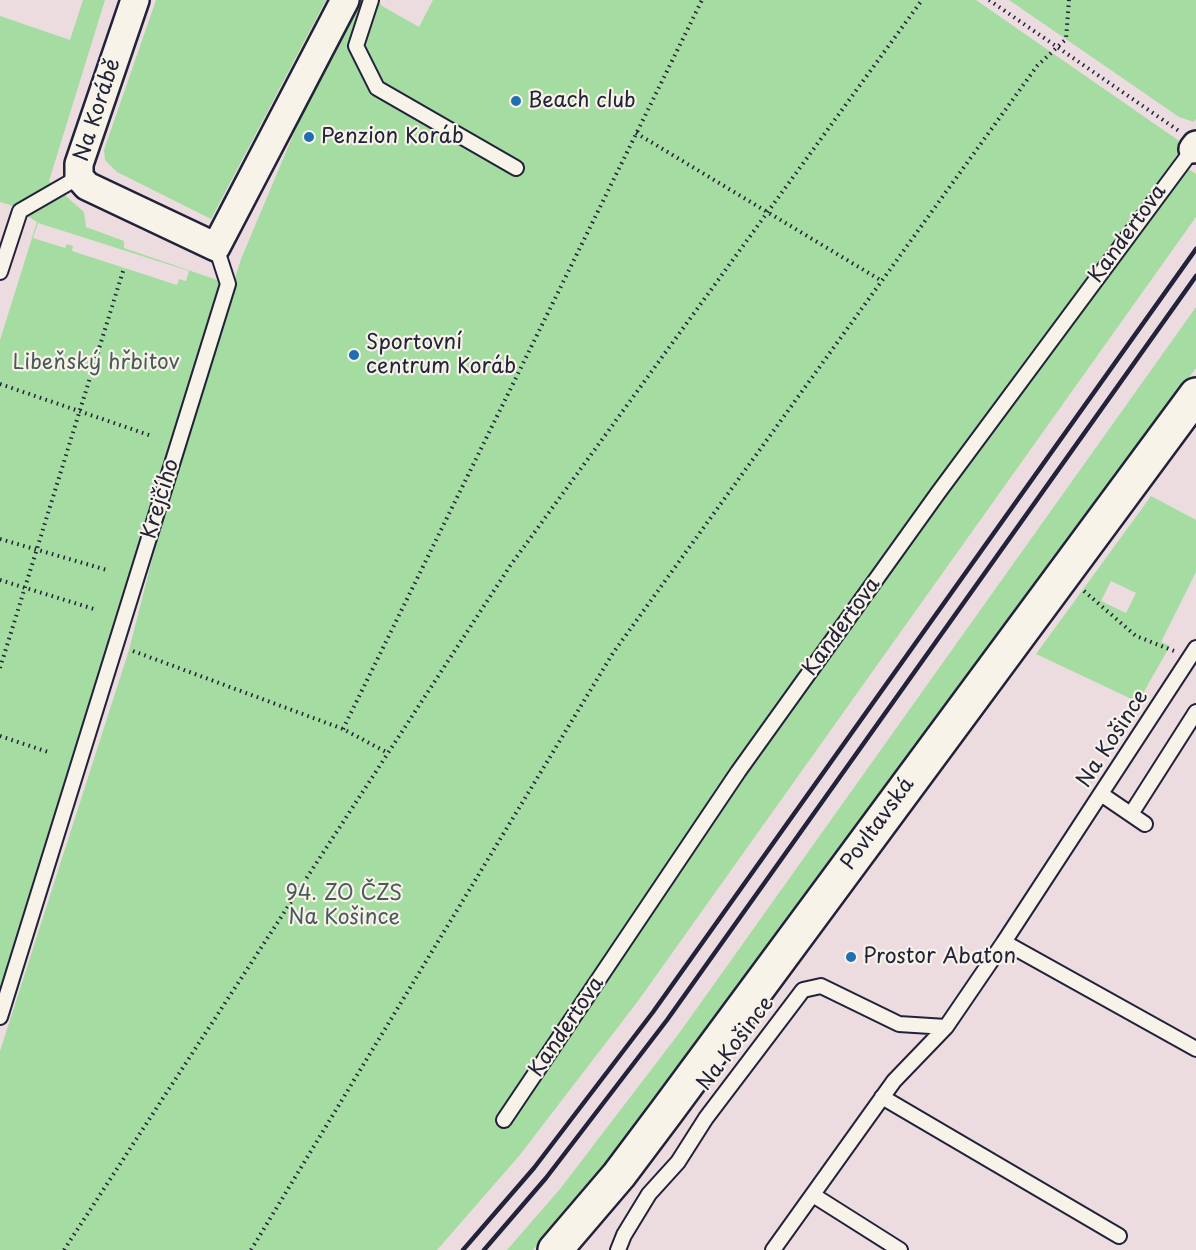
<!DOCTYPE html>
<meta charset="utf-8">
<style>
body{margin:0}
canvas{display:block;background:#ecdce0}
</style>
<canvas width="1196" height="1250"></canvas>
<script>
const context = document.querySelector('canvas').getContext('2d');
context.lineJoin = 'round';
function fill(path, color) {
  context.fillStyle = color;
  context.fill(path, 'evenodd');
}
function trace(path, color, width, dash) {
  context.strokeStyle = color;
  context.lineWidth = width;
  context.lineCap = dash ? 'butt' : 'round';
  context.setLineDash(dash || []);
  context.stroke(path);
}
function label(font, color, halo, rows, align = 'center') {
  context.font = font + ' "Playpen Sans",sans-serif';
  context.lineWidth = 4.5;
  context.setLineDash([]);
  context.textBaseline = 'middle';
  context.strokeStyle = halo;
  context.fillStyle = color;
  for (const [text, x, y, turn = 0] of rows) {
    context.save();
    context.translate(x, y);
    context.rotate((+turn || 0) * Math.PI / 180);
    context.textAlign = isNaN(turn) ? turn : align;
    if (halo) context.strokeText(text, 0, 0);
    context.fillText(text, 0, 0);
    context.restore();
  }
}
const green = new Path2D(`
 M 83,0 L 105,0 L 49,181 L 84,212 L 86,227 L 124,241 L 124,248 L 223,282 L 0,994 L 0,340 L 37,222 L 10,205 L 0,202 L 0,16 L 70,40 ZM 38,223 L 189,271 L 186,281 L 179,279 L 177,285 L 72,251 L 73,246 L 67,244 L 65,248 L 33,238 Z
 M 156,0 L 326,0 L 211,219 L 117,172 L 105,160 L 104,150 Z
 M 350,0 L 370,0 L 378,4 L 379,2 L 382,6 L 419,27 L 433,0 L 976,0 L 1185,145 L 1174,159 L 1196,174 L 1196,217 L 638,1001 L 519,1156 L 437,1250 L 0,1250 L 0,1051 L 129,650 L 174,473 L 241,259 Z
 M 1009,0 L 1196,0 L 1196,119 L 1194,122 L 1179,117 Z
 M 1196,307 L 1196,368 L 592,1181 L 533,1250 L 507,1250 L 560,1189 L 680,1032 Z
 M 1151,496 L 1196,520 L 1196,572 L 1161,642 L 1170,646 L 1138,702 L 1036,654 ZM 1111,581 L 1136,593 L 1126,613 L 1101,601 Z`);
const path = new Path2D(`
 M 989,0 L 1179,131
 M 636,133 L 882,281
 M 0,384 L 149,435
 M 0,539 L 107,570
 M 0,580 L 94,609
 M 1084,591 L 1136,636 L 1174,651
 M 133,651 L 343,729 L 388,753
 M 0,668 L 124,268
 M 343,729 L 702,0
 M 0,736 L 51,753
 M 64,1250 L 510,566 L 922,0
 M 251,1250 L 613,653 L 1037,66 L 1066,39 L 1069,0`);
const lane = new Path2D(`
 M 371,0 L 356,46 L 377,88 L 516,168
 M 0,272 L 20,211 L 79,177
 M 1196,648 L 1004,942 L 1196,1049
 M 1101,794 L 1145,824
 M 1131,814 L 1196,712
 M 0,1017 L 228,284 L 216,247
 M 882,1097 L 1119,1236
 M 504,1120 L 738,772 L 938,493 L 1193,149
 M 813,1195 L 900,1250
 M 618,1250 L 624,1235 L 649,1194 L 678,1162 L 706,1118 L 803,990 L 821,986 L 899,1024 L 946,1027
 M 773,1250 L 894,1081 L 946,1027 L 1004,942`);
const street = new Path2D(`
 M 135,0 L 79,164 L 79,177 L 87,186 L 216,247 L 345,0
 M 1193,149 L 1196,145`);
const primary = new Path2D(`
 M 555,1250 L 619,1175 L 667,1111 L 1196,395`);
const rail = new Path2D(`
 M 463,1250 L 534,1168 L 653,1012 L 1196,249
 M 484,1250 L 546,1178 L 667,1020 L 1196,276`);
const markers = [
 [516,101,6,"#1f6fb2"],
 [309,137,6,"#1f6fb2"],
 [354,355,6,"#1f6fb2"],
 [851,957,6,"#1f6fb2"]
];
const poiNames = [
 ["Beach club",528,101],
 ["Penzion Koráb",321,137],
 ["Sportovní",366,343],
 ["centrum Koráb",366,367],
 ["Prostor Abaton",863,957]
];
const streetNames = [
 ["Na Korábě",98,110,-72],
 ["Kandertova",1128,234,-54],
 ["Krejčího",161,499,-73],
 ["Kandertova",842,627,-54],
 ["Na Košince",1113,739,-57],
 ["Povltavská",878,824,-54],
 ["Kandertova",567,1027,-56],
 ["Na Košince",736,1044,-53]
];
const parkNames = [
 ["Libeňský hřbitov",96,363],
 ["94. ZO ČZS",344,894],
 ["Na Košince",344,918]
];
fill(green, '#a4dca1');
trace(lane, '#22223b', 18);
trace(street, '#22223b', 32);
trace(primary, '#22223b', 38);
trace(path, '#22223b', 4, [1.5, 4.5]);
trace(lane, '#f7f3e8', 14);
trace(street, '#f7f3e8', 27);
trace(primary, '#f7f3e8', 33);
trace(rail, '#22223b', 4.5);
for (const [x, y, r, color] of markers) {
  const dot = new Path2D();
  dot.arc(x, y, r, 0, 2 * Math.PI);
  context.fillStyle = color;
  context.fill(dot);
  trace(dot, '#f7f3e8', 2);
}
label('21px', '#22223b', '#f7f3e8', poiNames, 'left');
label('21px', '#22223b', '#f7f3e8', streetNames);
label('21px', '#495a5a', '#f7f3e8', parkNames);
</script>
